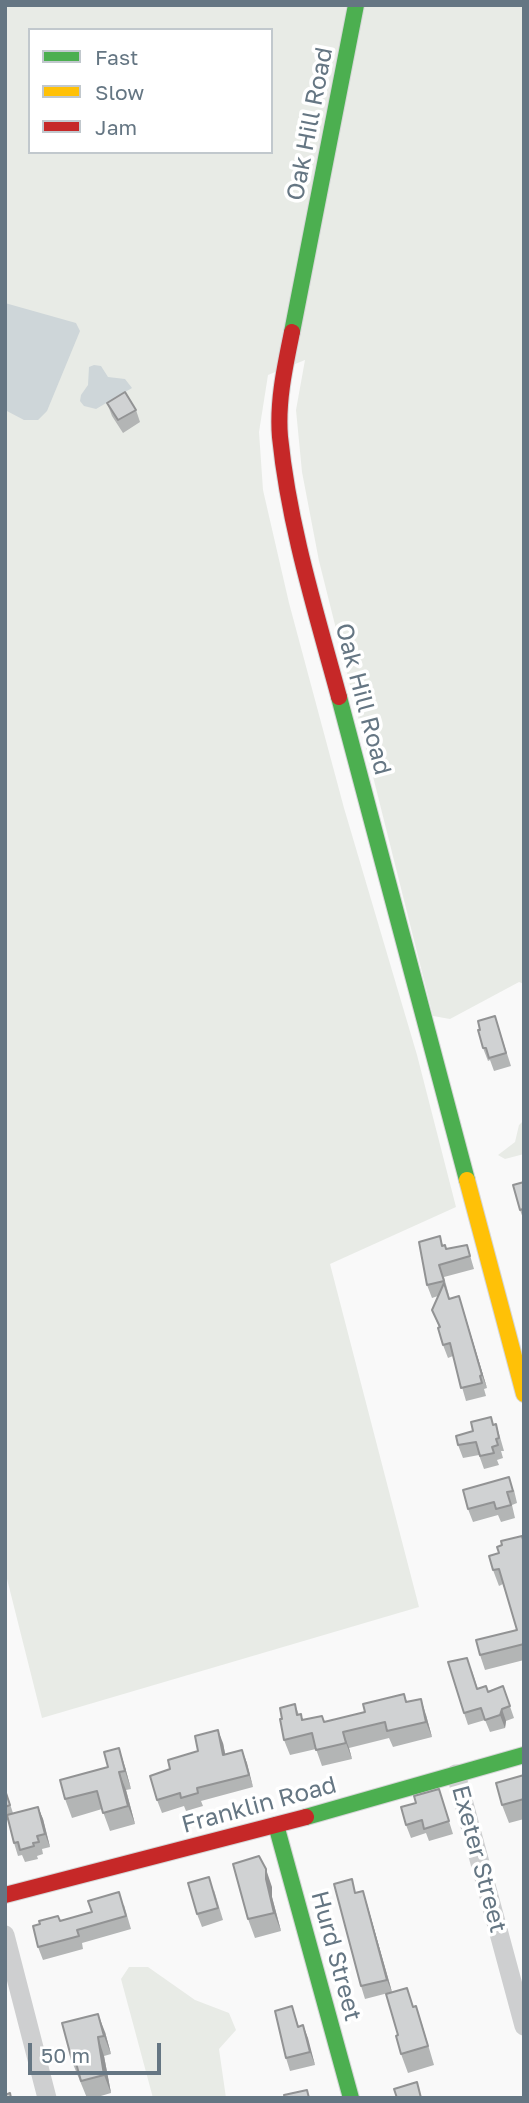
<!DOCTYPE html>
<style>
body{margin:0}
#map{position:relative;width:529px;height:2103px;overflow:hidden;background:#f9f9f9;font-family:"Golos Text",sans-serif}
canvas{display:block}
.frame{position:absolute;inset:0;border:7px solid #657683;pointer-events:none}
.legend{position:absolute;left:28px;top:28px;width:245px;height:126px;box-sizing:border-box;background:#fff;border:2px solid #c1c8cd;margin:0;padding:9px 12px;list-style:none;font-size:21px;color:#657683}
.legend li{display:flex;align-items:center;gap:14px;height:35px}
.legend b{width:35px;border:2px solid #c1c8cd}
.scale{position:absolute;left:28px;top:2043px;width:133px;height:32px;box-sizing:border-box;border:4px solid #657683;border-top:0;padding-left:9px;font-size:21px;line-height:24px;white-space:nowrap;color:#657683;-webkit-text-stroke:5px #fff;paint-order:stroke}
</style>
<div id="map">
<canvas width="529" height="2103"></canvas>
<div class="frame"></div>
<ul class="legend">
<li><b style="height:9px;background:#4caf50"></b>Fast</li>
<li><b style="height:9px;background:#ffc107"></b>Slow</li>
<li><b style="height:9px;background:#c62828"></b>Jam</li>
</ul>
<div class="scale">50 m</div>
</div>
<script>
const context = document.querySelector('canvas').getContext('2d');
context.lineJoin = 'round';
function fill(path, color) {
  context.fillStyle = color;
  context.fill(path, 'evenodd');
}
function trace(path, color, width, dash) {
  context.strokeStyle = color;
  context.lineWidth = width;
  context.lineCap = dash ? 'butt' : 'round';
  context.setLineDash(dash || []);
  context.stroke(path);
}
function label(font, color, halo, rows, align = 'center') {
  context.font = font + ' "Golos Text",sans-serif';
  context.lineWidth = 7;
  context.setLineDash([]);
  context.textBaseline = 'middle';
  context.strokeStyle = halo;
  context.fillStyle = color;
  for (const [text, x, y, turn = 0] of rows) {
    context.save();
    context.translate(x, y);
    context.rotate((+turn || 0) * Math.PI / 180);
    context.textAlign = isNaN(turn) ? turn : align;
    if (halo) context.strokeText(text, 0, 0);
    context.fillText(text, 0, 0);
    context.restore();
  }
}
const green = new Path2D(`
 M 5,5 L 524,5 L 524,984 L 519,982 L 450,1019 L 433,1016 L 319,561 L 302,472 L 296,410 L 305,360 L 268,375 L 259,432 L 263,490 L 289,603 L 344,808 L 417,1055 L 456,1207 L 330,1264 L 419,1607 L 42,1718 L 5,1571 ZM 30,30 L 271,30 L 271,152 L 30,152 Z
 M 524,1120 L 524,1154 L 505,1159 L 498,1155 L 515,1142 L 519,1125 Z
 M 129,1967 L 148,1967 L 195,2000 L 229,2013 L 236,2030 L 219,2049 L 226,2098 L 153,2098 L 121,1979 Z`);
const water = new Path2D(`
 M 5,303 L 76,323 L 80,331 L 47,411 L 38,420 L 24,420 L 5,410 Z
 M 94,365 L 101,366 L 108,377 L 125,379 L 132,388 L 96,409 L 84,406 L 80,401 L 81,395 L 88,385 L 89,367 Z`);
const street = new Path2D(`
 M 456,1774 L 524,2026
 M 5,1935 L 47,2098`);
const fast = new Path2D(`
 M 292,332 L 356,5
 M 339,697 L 467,1180
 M 306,1817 L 524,1755
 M 276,1825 L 351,2098`);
const slow = new Path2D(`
 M 467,1180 L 524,1394`);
const jam = new Path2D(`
 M 292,332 C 285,366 277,402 280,437 C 289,526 316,612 339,697
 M 5,1895 L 306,1817`);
const wall = new Path2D(`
 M 107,403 L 136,410 L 140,422 L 123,433 L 112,416 Z
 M 495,1016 L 511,1066 L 494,1071 L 490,1060 L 488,1061 L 483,1048 L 480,1030 Z
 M 524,1182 L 524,1221 L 520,1210 Z
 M 440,1236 L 443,1246 L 446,1249 L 467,1245 L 474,1269 L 444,1277 L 450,1299 L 463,1309 L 487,1388 L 484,1389 L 486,1396 L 466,1401 L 453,1356 L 448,1358 L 443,1345 L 439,1327 L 432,1310 L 438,1296 L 432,1298 L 427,1285 Z
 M 491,1417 L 493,1425 L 496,1424 L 500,1437 L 504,1451 L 501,1451 L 503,1458 L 497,1460 L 499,1465 L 484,1469 L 479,1455 L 463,1458 L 458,1445 Z
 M 514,1490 L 517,1503 L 512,1505 L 515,1518 L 501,1522 L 498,1515 L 473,1522 L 468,1509 Z
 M 524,1542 L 524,1660 L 485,1670 L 480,1655 L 517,1630 L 503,1584 L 499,1586 L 493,1570 L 499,1553 Z
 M 472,1671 L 478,1689 L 488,1691 L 503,1686 L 514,1718 L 506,1721 L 505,1728 L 490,1732 L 485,1720 L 468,1725 L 464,1713 Z
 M 404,1694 L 407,1702 L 426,1715 L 432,1737 L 393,1747 L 389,1738 L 349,1748 L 352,1759 L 322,1766 L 316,1749 L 290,1755 L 284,1740 L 282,1719 L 295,1704 L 299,1715 L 303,1720 L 322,1716 L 324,1722 L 365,1712 Z
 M 223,1743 L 225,1754 L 242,1750 L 253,1787 L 201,1801 L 203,1806 L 186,1811 L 184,1806 L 162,1813 L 157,1800 L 170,1769 Z
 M 125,1767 L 131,1789 L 126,1790 L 135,1824 L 110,1831 L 102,1809 L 72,1818 L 65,1799 Z
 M 524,1775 L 524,1819 L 509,1823 L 502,1805 Z
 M 5,1789 L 13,1813 L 38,1807 L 43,1819 L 50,1847 L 42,1849 L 43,1854 L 37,1856 L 38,1859 L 25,1862 L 22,1855 L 18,1856 L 14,1843 L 8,1820 L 5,1821 Z
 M 439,1789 L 453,1834 L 429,1841 L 426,1833 L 411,1838 L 406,1825 L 416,1803 Z
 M 272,1887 L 272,1897 L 281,1931 L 255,1938 L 248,1919 Z
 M 214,1890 L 223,1920 L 202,1927 L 197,1914 Z
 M 357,1893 L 367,1904 L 392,1992 L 365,1999 L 361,1986 Z
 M 124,1905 L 131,1929 L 82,1943 L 83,1949 L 43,1960 L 38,1947 L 60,1921 Z
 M 292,2006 L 299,2027 L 303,2025 L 315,2065 L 290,2071 L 286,2058 Z
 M 414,2006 L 416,2006 L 422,2024 L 434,2065 L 408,2073 L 401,2054 L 398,2035 Z
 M 62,2023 L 105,2032 L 111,2054 L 104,2056 L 111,2093 L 94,2098 L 87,2098 L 73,2064 Z`);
const shadedWall = new Path2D(`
 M 459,1296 L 463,1309 L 487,1388 L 482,1375 Z
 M 421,1699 L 426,1715 L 432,1737 L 426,1722 Z
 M 502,1709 L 506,1721 L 505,1728 L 500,1715 Z
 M 218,1730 L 223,1743 L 228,1768 L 223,1755 Z
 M 343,1732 L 349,1748 L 352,1759 L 346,1743 Z
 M 119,1748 L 125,1767 L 131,1789 L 125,1771 Z
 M 242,1750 L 247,1763 L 253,1787 L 249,1775 Z
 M 119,1772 L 126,1790 L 135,1824 L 128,1806 Z
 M 38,1807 L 43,1819 L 50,1847 L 45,1834 Z
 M 266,1869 L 272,1887 L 272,1897 L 281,1931 L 274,1913 L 266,1879 Z
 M 363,1891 L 367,1904 L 392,1992 L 387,1980 Z
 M 98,2014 L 105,2032 L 111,2054 L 104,2036 Z
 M 303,2025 L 308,2038 L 315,2065 L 310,2052 Z
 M 98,2037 L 104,2056 L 111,2093 L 104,2075 Z`);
const building = new Path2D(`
 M 125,392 L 136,410 L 118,420 L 107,403 Z
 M 495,1016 L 506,1053 L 489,1058 L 486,1048 L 483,1048 L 478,1030 L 480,1030 L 478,1021 Z
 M 524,1182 L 524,1210 L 523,1209 L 520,1210 L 513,1185 Z
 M 440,1236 L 442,1246 L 445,1245 L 446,1249 L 467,1245 L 470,1256 L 439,1265 L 444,1281 L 427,1285 L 419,1242 Z
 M 444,1283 L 449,1299 L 459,1296 L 482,1375 L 480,1376 L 482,1383 L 461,1388 L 450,1343 L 443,1345 L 438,1328 L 440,1327 L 432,1310 Z
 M 491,1417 L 493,1425 L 496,1424 L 499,1438 L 496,1439 L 498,1445 L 492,1447 L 494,1453 L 480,1456 L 476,1442 L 458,1445 L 456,1436 L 473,1431 L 471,1422 Z
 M 509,1477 L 513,1491 L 507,1492 L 511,1505 L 496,1509 L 494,1502 L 468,1509 L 463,1490 Z
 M 522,1536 L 524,1543 L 524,1644 L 480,1655 L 476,1640 L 517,1630 L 499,1569 L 493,1570 L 489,1556 L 499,1553 L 497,1547 L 502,1545 L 501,1541 Z
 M 467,1658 L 477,1689 L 486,1686 L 488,1692 L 503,1686 L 510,1706 L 502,1709 L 500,1715 L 485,1720 L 481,1708 L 464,1713 L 448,1662 Z
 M 404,1694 L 406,1702 L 421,1699 L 426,1722 L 387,1731 L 385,1722 L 343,1732 L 346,1743 L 316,1750 L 312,1733 L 284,1740 L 280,1719 L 282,1719 L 280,1708 L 295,1704 L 297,1715 L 301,1714 L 302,1720 L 322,1716 L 324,1722 L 365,1712 L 363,1704 Z
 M 218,1730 L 223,1755 L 242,1750 L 249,1775 L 197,1788 L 198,1793 L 181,1798 L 180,1793 L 157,1800 L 150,1776 L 170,1769 L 168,1760 L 198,1751 L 195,1736 Z
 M 119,1748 L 125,1771 L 119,1772 L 128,1806 L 103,1813 L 97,1791 L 65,1799 L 60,1780 L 108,1767 L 104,1752 Z
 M 524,1775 L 524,1799 L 502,1805 L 496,1783 Z
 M 439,1789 L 449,1821 L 424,1829 L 422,1820 L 406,1825 L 401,1807 L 416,1803 L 414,1796 Z
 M 5,1790 L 10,1805 L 5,1807 Z
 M 38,1807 L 45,1834 L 37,1836 L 39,1842 L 33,1843 L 34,1846 L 20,1850 L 18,1842 L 14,1843 L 7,1815 Z
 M 259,1856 L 266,1869 L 266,1879 L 274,1913 L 248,1919 L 233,1864 Z
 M 209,1877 L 218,1908 L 197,1914 L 188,1883 Z
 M 352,1879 L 355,1893 L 363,1891 L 387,1980 L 361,1986 L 334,1884 Z
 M 119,1892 L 126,1916 L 77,1930 L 79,1936 L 38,1947 L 33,1926 L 40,1924 L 39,1921 L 58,1916 L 60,1921 L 92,1912 L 88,1901 Z
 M 407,1988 L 413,2007 L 416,2006 L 428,2046 L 401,2054 L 396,2036 L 398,2035 L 386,1994 Z
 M 292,2006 L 298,2027 L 303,2025 L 310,2052 L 286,2058 L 275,2011 Z
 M 98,2014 L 104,2036 L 98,2037 L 104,2075 L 81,2081 L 76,2063 L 73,2064 L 62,2023 Z
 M 417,2082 L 421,2098 L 397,2098 L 394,2089 Z
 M 307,2090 L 309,2098 L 285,2098 L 284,2095 Z
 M 10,2093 L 11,2098 L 5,2098 L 5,2095 Z`);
const streetNames = [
 ["Oak Hill Road",310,124,-79],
 ["Oak Hill Road",363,699,75],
 ["Franklin Road",259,1805,-15],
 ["Exeter Street",479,1859,75],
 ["Hurd Street",336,1956,75]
];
fill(green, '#e8ebe6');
fill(water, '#ced6d9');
trace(fast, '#d5d6d7', 18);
trace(slow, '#d5d6d7', 18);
trace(jam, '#d5d6d7', 18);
trace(street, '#cecfd0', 19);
trace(fast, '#4caf50', 16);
trace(slow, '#ffc107', 16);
trace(jam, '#c62828', 16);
fill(wall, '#b3b5b5');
fill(shadedWall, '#929394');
fill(building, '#d0d2d3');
trace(building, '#929394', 2);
label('24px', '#657683', '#fff', streetNames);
</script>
